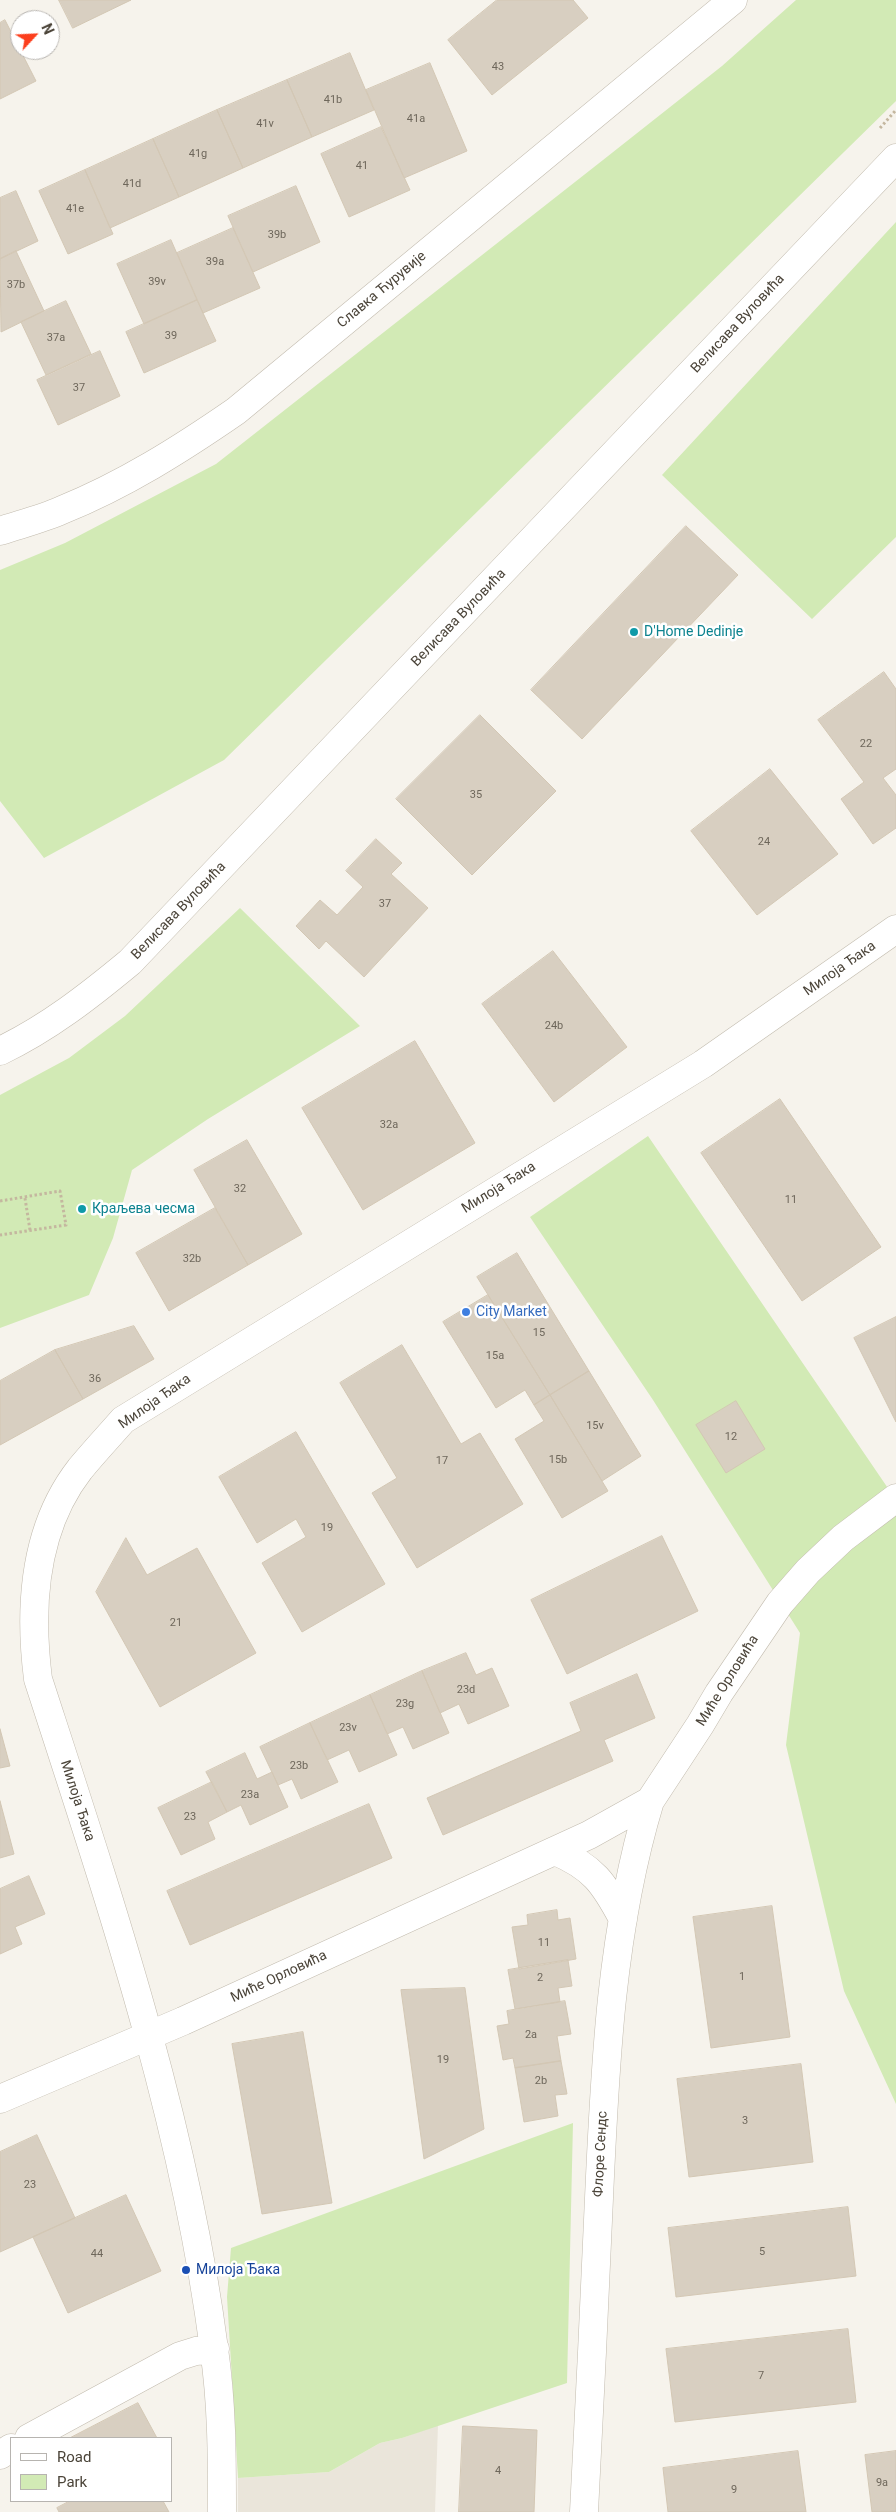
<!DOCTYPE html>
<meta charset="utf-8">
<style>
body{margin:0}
#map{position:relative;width:896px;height:2512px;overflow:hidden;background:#f6f3ec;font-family:Roboto,sans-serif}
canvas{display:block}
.legend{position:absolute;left:10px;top:2437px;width:162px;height:65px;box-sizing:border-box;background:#fff;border:1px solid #b7b4b0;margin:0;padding:6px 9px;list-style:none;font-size:15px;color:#4b4439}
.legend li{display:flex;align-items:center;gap:10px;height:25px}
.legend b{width:25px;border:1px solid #b7b4b0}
.north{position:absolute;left:10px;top:10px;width:50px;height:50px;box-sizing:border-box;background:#fff;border:1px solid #b7b4b0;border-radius:50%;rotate:65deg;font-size:14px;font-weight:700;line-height:20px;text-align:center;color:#4b4439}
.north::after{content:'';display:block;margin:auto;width:18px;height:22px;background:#fc3f1d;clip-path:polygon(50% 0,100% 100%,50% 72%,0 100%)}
</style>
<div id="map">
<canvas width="896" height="2512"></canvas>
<ul class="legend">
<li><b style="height:6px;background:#fff"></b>Road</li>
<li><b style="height:14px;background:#d2eab5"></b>Park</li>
</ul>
<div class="north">N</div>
</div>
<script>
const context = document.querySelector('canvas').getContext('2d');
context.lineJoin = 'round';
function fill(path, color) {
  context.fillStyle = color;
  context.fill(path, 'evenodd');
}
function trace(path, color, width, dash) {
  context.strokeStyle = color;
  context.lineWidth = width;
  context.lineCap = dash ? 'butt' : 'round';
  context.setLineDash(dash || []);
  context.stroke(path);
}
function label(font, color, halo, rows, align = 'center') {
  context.font = font + ' Roboto,sans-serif';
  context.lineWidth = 5;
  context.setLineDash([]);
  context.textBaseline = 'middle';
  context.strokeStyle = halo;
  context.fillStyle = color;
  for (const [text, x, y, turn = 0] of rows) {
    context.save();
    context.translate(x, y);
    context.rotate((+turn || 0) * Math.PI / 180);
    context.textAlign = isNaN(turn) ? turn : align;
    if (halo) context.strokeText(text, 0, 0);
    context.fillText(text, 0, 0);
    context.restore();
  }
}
const residential = new Path2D(`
 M 438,2425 L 435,2512 L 238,2512 L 238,2478 L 329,2472 L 380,2443 L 402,2438 Z`);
const green = new Path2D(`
 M 796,0 L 896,0 L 896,101 L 224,760 L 44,858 L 0,801 L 0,570 L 65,543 L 216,464 L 603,160 L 722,66 Z
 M 896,222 L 896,537 L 812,619 L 662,475 Z
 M 240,908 L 360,1026 L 208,1119 L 132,1170 L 113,1238 L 89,1295 L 0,1328 L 0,1095 L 69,1058 L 125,1016 Z
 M 648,1136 L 896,1500 L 896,2104 L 844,1991 L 786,1745 L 800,1633 L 653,1400 L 530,1217 Z
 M 573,2123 L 567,2383 L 402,2438 L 380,2443 L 329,2472 L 238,2478 L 227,2297 L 231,2248 Z`);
const building = new Path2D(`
 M 59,0 L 131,0 L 73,28 Z
 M 497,0 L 573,0 L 588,18 L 492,95 L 448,40 Z
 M 5,20 L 36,81 L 0,99 L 0,23 Z
 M 350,53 L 374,110 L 312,137 L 287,80 Z
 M 430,63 L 467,151 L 404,178 L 366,90 Z
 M 287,80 L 312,137 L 243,168 L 217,110 Z
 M 217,110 L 243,168 L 179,197 L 153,139 Z
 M 381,127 L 410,190 L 349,217 L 321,154 Z
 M 153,139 L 179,197 L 110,228 L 85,170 Z
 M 85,170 L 113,234 L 68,254 L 39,191 Z
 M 296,186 L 320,242 L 253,272 L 228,216 Z
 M 16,191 L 38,241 L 0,259 L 0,198 Z
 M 233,228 L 260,288 L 203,313 L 177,253 Z
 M 171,240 L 197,300 L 144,324 L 117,264 Z
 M 16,251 L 44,311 L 1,332 L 0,259 Z
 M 197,300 L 216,341 L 144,373 L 126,332 Z
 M 66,301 L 91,354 L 46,375 L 21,322 Z
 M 100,351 L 120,396 L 58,425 L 37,380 Z
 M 686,526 L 738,575 L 582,739 L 531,690 Z
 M 884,672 L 896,689 L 896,769 L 883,778 L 896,795 L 896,828 L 873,844 L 841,799 L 864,782 L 818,720 Z
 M 480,715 L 556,791 L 472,875 L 396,799 Z
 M 770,769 L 838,854 L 757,915 L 691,831 Z
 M 376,839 L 402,863 L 391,874 L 428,908 L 364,977 L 326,941 L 319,949 L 296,926 L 320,900 L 337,915 L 363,887 L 346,871 Z
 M 553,951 L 627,1047 L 554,1102 L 482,1004 Z
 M 415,1041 L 475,1143 L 363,1210 L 302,1108 Z
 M 780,1099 L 881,1247 L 802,1301 L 701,1153 Z
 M 247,1140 L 302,1234 L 248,1265 L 194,1170 Z
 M 215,1208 L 248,1265 L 169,1311 L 136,1253 Z
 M 517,1253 L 589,1371 L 550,1395 L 477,1277 Z
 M 488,1295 L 550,1395 L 534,1405 L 525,1390 L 496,1408 L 443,1322 Z
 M 896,1317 L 896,1422 L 854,1338 Z
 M 134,1326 L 154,1359 L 83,1399 L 55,1350 Z
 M 402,1345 L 461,1444 L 480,1433 L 523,1504 L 417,1568 L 372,1493 L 397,1478 L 340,1383 Z
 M 55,1350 L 83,1399 L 0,1445 L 0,1381 Z
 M 589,1371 L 641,1456 L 602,1481 L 550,1395 Z
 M 550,1395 L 608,1491 L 562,1518 L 515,1439 L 544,1421 L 534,1405 Z
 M 736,1401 L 765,1449 L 726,1473 L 696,1425 Z
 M 296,1432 L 385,1584 L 302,1632 L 262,1563 L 306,1537 L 296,1519 L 257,1543 L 219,1477 Z
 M 662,1536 L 698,1611 L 567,1674 L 531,1600 Z
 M 126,1538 L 147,1575 L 197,1548 L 256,1653 L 160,1707 L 96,1592 Z
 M 466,1653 L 476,1675 L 492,1668 L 509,1706 L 468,1724 L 459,1704 L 440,1713 L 422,1671 Z
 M 422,1671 L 449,1733 L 413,1749 L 403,1727 L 387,1734 L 370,1695 Z
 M 637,1674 L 655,1718 L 604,1740 L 613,1761 L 443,1835 L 427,1798 L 581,1731 L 570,1703 Z
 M 370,1695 L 397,1755 L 359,1772 L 349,1750 L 327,1760 L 310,1723 Z
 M 310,1723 L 338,1782 L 301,1799 L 292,1779 L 278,1785 L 260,1747 Z
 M 0,1729 L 10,1766 L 0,1768 Z
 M 245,1753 L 257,1779 L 272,1772 L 288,1807 L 250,1825 L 241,1805 L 227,1812 L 206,1772 Z
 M 212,1782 L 227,1812 L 208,1822 L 215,1839 L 181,1855 L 158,1808 Z
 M 0,1801 L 14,1854 L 0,1858 Z
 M 369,1804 L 392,1858 L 190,1945 L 167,1891 Z
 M 29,1876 L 45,1914 L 15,1927 L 22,1944 L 0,1954 L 0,1889 Z
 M 772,1906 L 790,2037 L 711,2048 L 693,1917 Z
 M 557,1910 L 558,1920 L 570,1918 L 576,1959 L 519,1969 L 512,1927 L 528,1925 L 527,1915 Z
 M 568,1960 L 572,1986 L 558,1988 L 560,2002 L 515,2009 L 508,1970 Z
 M 465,1988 L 484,2129 L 424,2159 L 401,1990 Z
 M 565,2001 L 571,2034 L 557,2036 L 561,2061 L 515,2068 L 513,2058 L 503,2060 L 497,2026 L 509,2024 L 507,2011 Z
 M 303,2032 L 332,2203 L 262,2214 L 232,2044 Z
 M 561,2061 L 567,2094 L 555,2095 L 558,2116 L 524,2122 L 515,2068 Z
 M 801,2064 L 813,2162 L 689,2177 L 677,2079 Z
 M 37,2135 L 75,2218 L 0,2252 L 0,2152 Z
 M 126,2195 L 161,2271 L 68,2313 L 33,2237 Z
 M 848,2207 L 856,2276 L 676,2297 L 668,2228 Z
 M 848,2329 L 856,2402 L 675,2422 L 666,2349 Z
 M 138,2403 L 157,2438 L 70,2438 Z
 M 463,2426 L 537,2430 L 534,2512 L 459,2512 Z
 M 798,2451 L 806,2512 L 668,2512 L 663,2468 Z
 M 896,2451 L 896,2512 L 872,2512 L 865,2455 Z
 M 70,2501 L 163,2501 L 169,2512 L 59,2512 L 57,2508 Z`);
const path = new Path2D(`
 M 880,128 L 896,110
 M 25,1198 L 30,1230
 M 0,1201 L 60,1191 L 66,1225 L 0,1235`);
const minor = new Path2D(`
 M 0,531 C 21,524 42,519 62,510 C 124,485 181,449 236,411 L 733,0
 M 555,1851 C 593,1867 604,1883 623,1919
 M 0,2099 L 183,2021 L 589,1835 L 650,1801 L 700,1725 L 719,1693 L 780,1603 L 808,1571 L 843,1538 L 896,1498
 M 29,2438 L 180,2356 L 196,2351 L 215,2349
 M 0,2455 L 11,2448
 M 222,2512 C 222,2458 222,2403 214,2349 C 184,2119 109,1898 38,1679 C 29,1608 34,1528 80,1469 C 94,1452 109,1436 123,1420 L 703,1064 L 896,929
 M 584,2512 C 590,2407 594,2303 599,2198 C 605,2065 611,1929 650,1801`);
const tertiary = new Path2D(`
 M 0,1051 C 48,1028 89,996 130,962 L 896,158`);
const markers = [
 [634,632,5,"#0f9aa8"],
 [82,1209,5,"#0f9aa8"],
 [466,1312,5,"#3f7fe0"],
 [186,2270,5,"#1a4fb4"]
];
const numberNames = [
 ["43",498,67],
 ["41b",333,100],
 ["41a",416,119],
 ["41v",265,124],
 ["41g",198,154],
 ["41",362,166],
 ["41d",132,184],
 ["41e",75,209],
 ["39b",277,235],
 ["39a",215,262],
 ["39v",157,282],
 ["37b",16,285],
 ["39",171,336],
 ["37a",56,338],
 ["37",79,388],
 ["22",866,744],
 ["35",476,795],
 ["24",764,842],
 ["37",385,904],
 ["24b",554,1026],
 ["32a",389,1125],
 ["32",240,1189],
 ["11",791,1200],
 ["32b",192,1259],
 ["15",539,1333],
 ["15a",495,1356],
 ["36",95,1379],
 ["15v",595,1426],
 ["12",731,1437],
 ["15b",558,1460],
 ["17",442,1461],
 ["19",327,1528],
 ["21",176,1623],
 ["23d",466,1690],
 ["23g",405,1704],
 ["23v",348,1728],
 ["23b",299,1766],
 ["23a",250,1795],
 ["23",190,1817],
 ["11",544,1943],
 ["1",742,1977],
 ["2",540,1978],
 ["2a",531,2035],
 ["19",443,2060],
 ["2b",541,2081],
 ["3",745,2121],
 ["23",30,2185],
 ["5",762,2252],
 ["44",97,2254],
 ["7",761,2376],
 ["4",498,2471],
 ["9a",882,2483],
 ["9",734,2490]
];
const streetNames = [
 ["Славка Ћурувије",382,290,-40],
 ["Велисава Вуловића",738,324,-47],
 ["Велисава Вуловића",459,618,-46],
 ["Велисава Вуловића",179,911,-46],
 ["Милоја Ђака",840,969,-35],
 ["Милоја Ђака",499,1188,-32],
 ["Милоја Ђака",155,1402,-35],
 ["Миће Орловића",728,1681,-58],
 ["Милоја Ђака",77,1801,72],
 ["Миће Орловића",279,1977,-25],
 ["Флоре Сендс",601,2154,-87]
];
const cultureNames = [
 ["D'Home Dedinje",644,632],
 ["Краљева чесма",92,1209]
];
const shopNames = [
 ["City Market",476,1312]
];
const transitNames = [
 ["Милоја Ђака",196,2270]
];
fill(residential, '#eae5da');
fill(green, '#d2eab5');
fill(building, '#d8cfc1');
trace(building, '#d3c7b4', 1);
trace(minor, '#c2bbae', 29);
trace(tertiary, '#c2bbae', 29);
trace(path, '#c4b79f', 3, [2.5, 2.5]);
trace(minor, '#fff', 28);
trace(tertiary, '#fff', 28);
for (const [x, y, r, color] of markers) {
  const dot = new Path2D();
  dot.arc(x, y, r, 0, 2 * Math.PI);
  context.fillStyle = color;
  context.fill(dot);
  trace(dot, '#fff', 2);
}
label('11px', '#6e675b', null, numberNames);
label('14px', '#4b4439', '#fff', streetNames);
label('14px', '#0d838f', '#fff', cultureNames, 'left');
label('14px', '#366cbe', '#fff', shopNames, 'left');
label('14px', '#164399', '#fff', transitNames, 'left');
</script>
